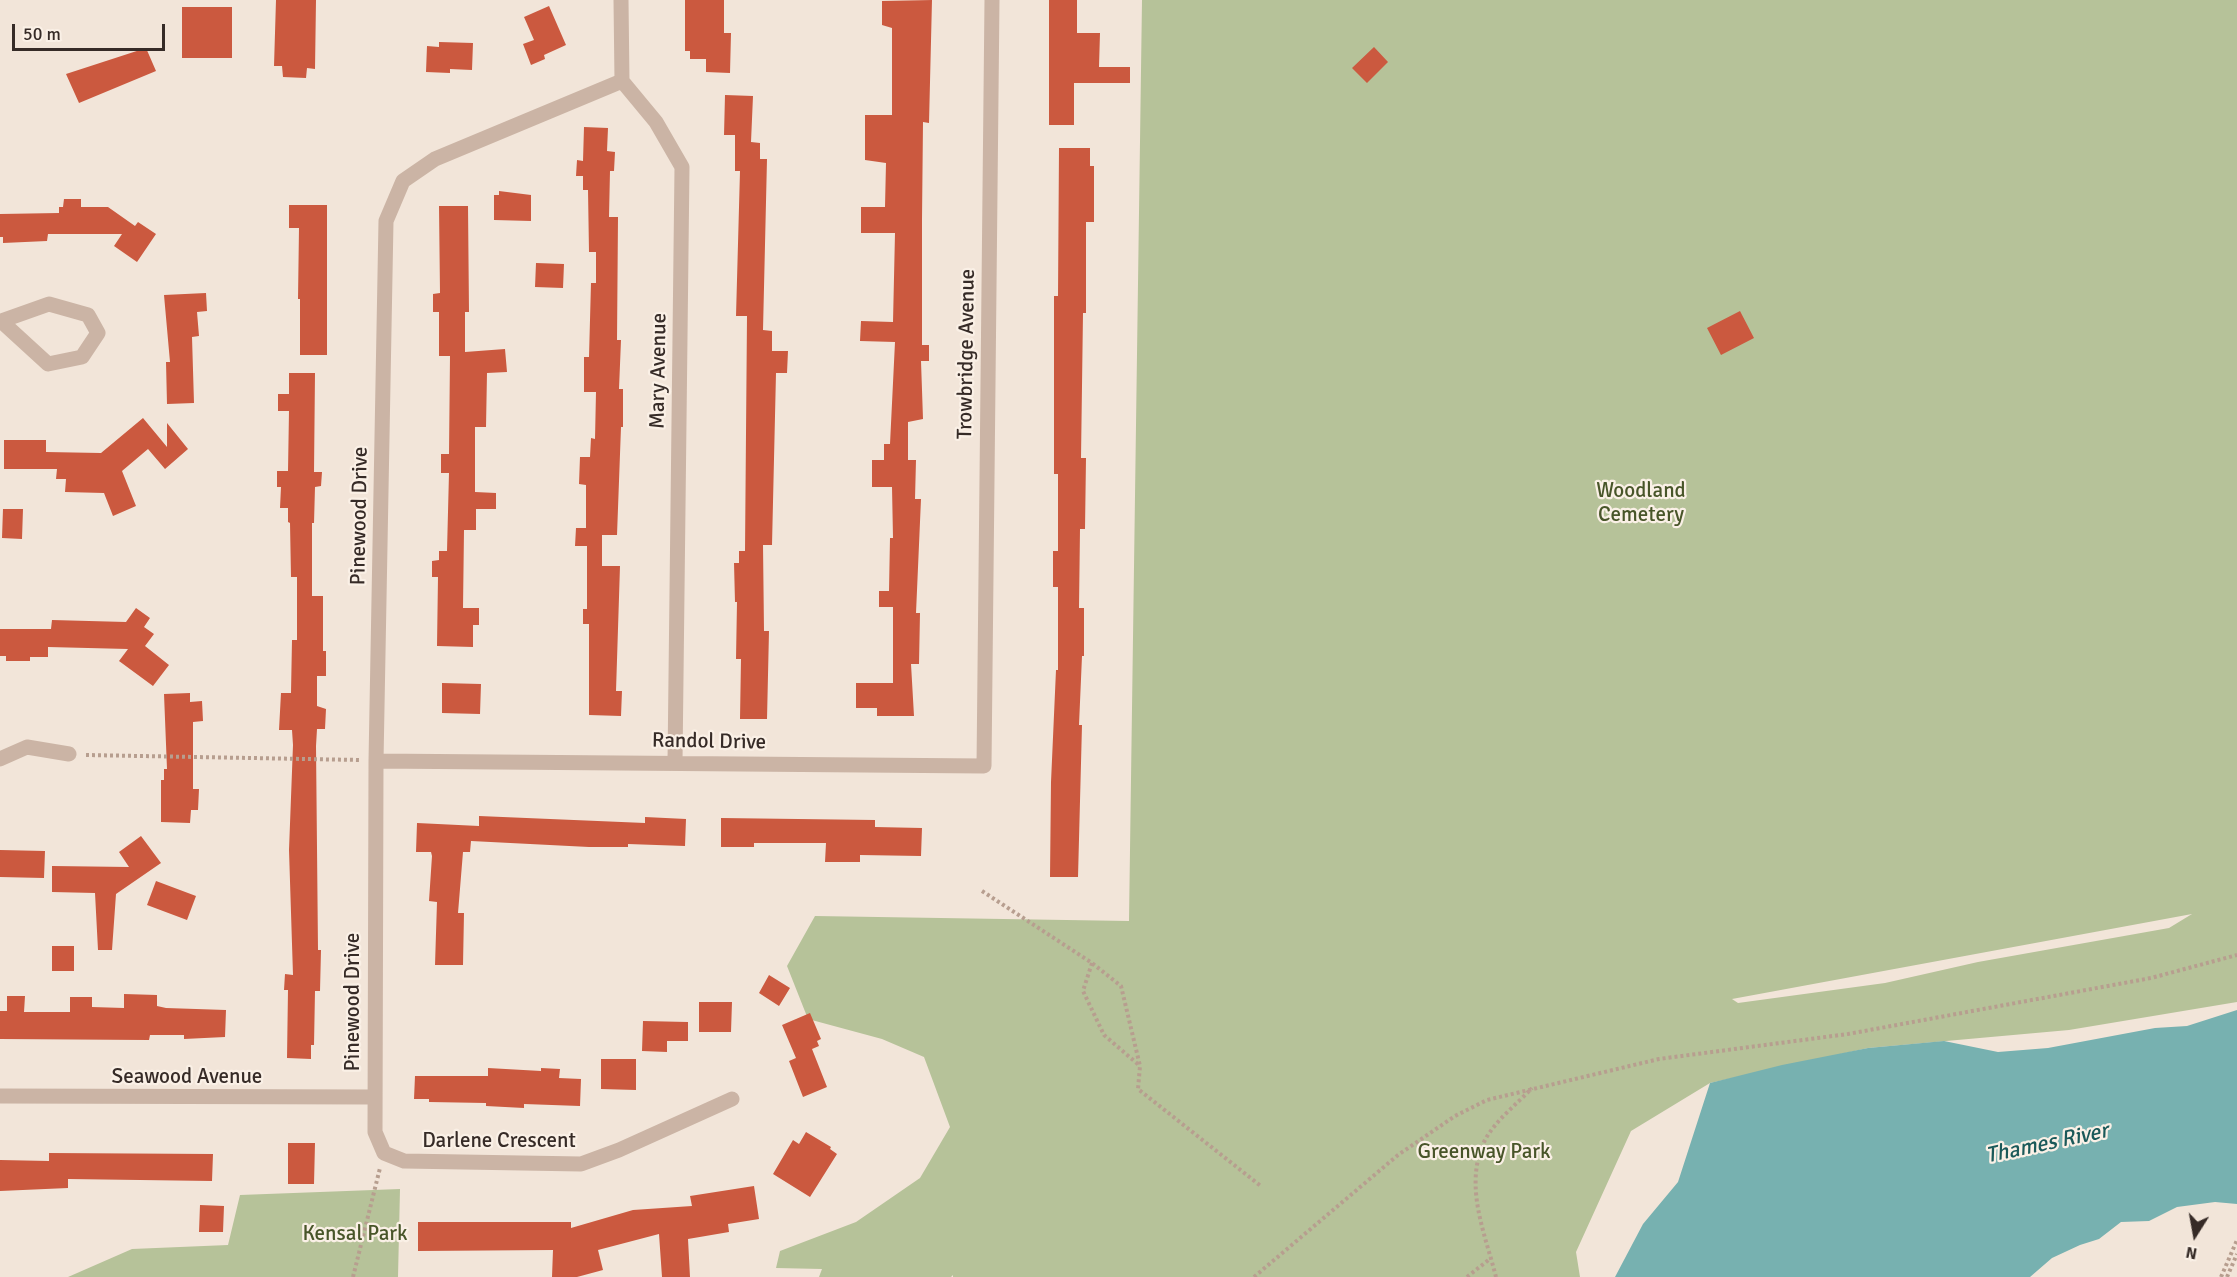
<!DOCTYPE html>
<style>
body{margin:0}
#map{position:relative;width:2237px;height:1277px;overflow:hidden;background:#f2e5d9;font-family:Signika,sans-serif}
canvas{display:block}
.north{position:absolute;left:2165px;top:1205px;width:60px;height:60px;-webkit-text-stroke:4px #faf0e6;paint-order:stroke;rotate:191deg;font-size:16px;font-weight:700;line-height:24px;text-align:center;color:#362b27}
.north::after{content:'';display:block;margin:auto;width:21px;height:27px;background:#362b27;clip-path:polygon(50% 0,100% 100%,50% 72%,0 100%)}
.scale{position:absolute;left:12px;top:24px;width:153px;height:27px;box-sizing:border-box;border:3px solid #362b27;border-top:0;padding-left:8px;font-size:18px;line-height:21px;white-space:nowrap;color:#362b27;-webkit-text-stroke:4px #faf0e6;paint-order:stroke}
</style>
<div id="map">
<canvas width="2237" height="1277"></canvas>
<div class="north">N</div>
<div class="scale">50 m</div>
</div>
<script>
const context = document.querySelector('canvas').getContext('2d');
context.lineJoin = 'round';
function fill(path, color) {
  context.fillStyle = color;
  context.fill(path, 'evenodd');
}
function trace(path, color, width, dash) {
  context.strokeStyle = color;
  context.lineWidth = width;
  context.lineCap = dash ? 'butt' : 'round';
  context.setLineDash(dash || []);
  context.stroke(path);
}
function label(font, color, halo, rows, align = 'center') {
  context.font = font + ' Signika,sans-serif';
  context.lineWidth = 4.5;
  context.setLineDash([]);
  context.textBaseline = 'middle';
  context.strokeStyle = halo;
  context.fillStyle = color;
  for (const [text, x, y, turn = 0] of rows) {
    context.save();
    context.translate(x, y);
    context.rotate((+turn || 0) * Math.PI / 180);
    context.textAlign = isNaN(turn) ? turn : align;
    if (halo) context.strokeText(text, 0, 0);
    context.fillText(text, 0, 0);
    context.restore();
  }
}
const green = new Path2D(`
 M 1142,0 L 2237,0 L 2237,1002 L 2069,1030 L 1868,1048 L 1710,1083 L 1631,1131 L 1576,1252 L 1580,1277 L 953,1277 L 953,1275 L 951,1277 L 819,1277 L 822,1269 L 776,1268 L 780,1251 L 856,1222 L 920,1178 L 950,1127 L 924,1057 L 882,1039 L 808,1019 L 787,966 L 815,916 L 1129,921 ZM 2192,914 L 2169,928 L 1978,962 L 1885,983 L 1738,1003 L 1732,999 Z
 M 400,1189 L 398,1277 L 68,1277 L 132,1249 L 228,1245 L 240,1195 Z`);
const water = new Path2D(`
 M 2237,1010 L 2237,1204 L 2215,1202 L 2177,1207 L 2149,1221 L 2121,1222 L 2099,1239 L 2080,1245 L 2052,1258 L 2030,1277 L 1615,1277 L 1643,1224 L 1678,1182 L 1710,1083 L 1782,1065 L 1868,1048 L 1944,1041 L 1998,1052 L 2048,1048 L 2155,1028 L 2187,1026 Z`);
const building = new Path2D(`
 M 276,0 L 316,0 L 315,69 L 307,68 L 306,78 L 283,77 L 282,66 L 274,66 Z
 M 685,0 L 724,0 L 724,33 L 731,33 L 730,73 L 706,72 L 706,59 L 690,59 L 690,51 L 685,51 Z
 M 932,0 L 929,123 L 923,122 L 922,219 L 922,345 L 929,345 L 929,361 L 921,361 L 923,419 L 908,422 L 908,460 L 916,460 L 915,499 L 921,499 L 916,613 L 920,613 L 919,664 L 911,664 L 914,716 L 877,716 L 877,708 L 856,708 L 856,683 L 893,683 L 893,607 L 879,607 L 879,591 L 889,591 L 890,538 L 893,538 L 892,487 L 872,487 L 872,460 L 884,460 L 884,444 L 890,444 L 895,342 L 860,341 L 861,321 L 893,322 L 895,233 L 861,233 L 861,207 L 885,207 L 886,163 L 865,160 L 865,115 L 892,115 L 892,28 L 882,25 L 882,1 Z
 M 1049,0 L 1077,0 L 1077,33 L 1100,33 L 1099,67 L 1130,67 L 1130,83 L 1074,83 L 1074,125 L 1049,125 Z
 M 549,6 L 566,45 L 544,55 L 545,59 L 531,65 L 523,44 L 534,40 L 524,17 Z
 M 182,7 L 232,7 L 232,58 L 182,58 Z
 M 439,42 L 473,43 L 472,70 L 450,69 L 450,73 L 426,72 L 427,46 L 439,47 Z
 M 1374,47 L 1388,62 L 1367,83 L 1352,68 Z
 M 146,48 L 156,71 L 79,103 L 66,74 Z
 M 725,95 L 753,96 L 751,142 L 760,143 L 760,159 L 767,159 L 763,330 L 772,331 L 772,351 L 788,351 L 787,373 L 776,373 L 772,545 L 763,545 L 764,631 L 769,631 L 767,719 L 740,719 L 741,659 L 736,659 L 737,602 L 735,602 L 734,563 L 739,563 L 739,551 L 745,551 L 747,316 L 736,316 L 740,171 L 735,171 L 735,135 L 724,135 Z
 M 584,127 L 608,128 L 607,151 L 615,152 L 614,171 L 610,171 L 609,217 L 618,217 L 617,340 L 621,340 L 619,389 L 623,389 L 623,427 L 621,427 L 617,535 L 602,535 L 602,566 L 620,566 L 616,691 L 622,691 L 621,716 L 589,715 L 589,624 L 583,624 L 583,609 L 587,609 L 587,546 L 575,546 L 576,528 L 586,528 L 586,485 L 579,484 L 580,457 L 590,457 L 591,438 L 595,439 L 596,392 L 584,392 L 584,357 L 589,357 L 591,283 L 596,283 L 596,252 L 589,252 L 588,190 L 583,190 L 583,176 L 576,176 L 577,160 L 583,161 Z
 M 1059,148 L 1090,148 L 1090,166 L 1094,166 L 1094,222 L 1086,222 L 1086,313 L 1083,313 L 1081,458 L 1086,458 L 1085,529 L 1080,529 L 1079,608 L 1084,608 L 1084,656 L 1082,656 L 1079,725 L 1082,725 L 1078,877 L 1050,877 L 1051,782 L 1056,670 L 1058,670 L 1058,587 L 1053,587 L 1053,551 L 1058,551 L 1058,474 L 1054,474 L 1054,296 L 1058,296 Z
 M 499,191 L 531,195 L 531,221 L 494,220 L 494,195 L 499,195 Z
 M 64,199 L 81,199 L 81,207 L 108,207 L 135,226 L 138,222 L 156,234 L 137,262 L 114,246 L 122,234 L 48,234 L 47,241 L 3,243 L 3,237 L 0,237 L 0,214 L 59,213 L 59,207 L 63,207 Z
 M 289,205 L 327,205 L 327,355 L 300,355 L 300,299 L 298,299 L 299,228 L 289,228 Z
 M 439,206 L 468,206 L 469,312 L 465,312 L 465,352 L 505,349 L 507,372 L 487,373 L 486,427 L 475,427 L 475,492 L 496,493 L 496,509 L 476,509 L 476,530 L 464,530 L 463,608 L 479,608 L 479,625 L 473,625 L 473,647 L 437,646 L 438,577 L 432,577 L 432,561 L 439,560 L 439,551 L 447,551 L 449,473 L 441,473 L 441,454 L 449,454 L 450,356 L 439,356 L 439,312 L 433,312 L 433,294 L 440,293 Z
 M 536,263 L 564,264 L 563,288 L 535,287 Z
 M 206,293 L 207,311 L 197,312 L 199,336 L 192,337 L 194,403 L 167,404 L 166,362 L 170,362 L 164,295 Z
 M 1740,311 L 1754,338 L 1721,355 L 1707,328 Z
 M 289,373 L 315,373 L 314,472 L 322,472 L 321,486 L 315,487 L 314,523 L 312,523 L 312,596 L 323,596 L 323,651 L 326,651 L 326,676 L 317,676 L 317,706 L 326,709 L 325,729 L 317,729 L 316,746 L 318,950 L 321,950 L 320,991 L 315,991 L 314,1045 L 311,1045 L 311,1059 L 287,1058 L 288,990 L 284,990 L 285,974 L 293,975 L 289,850 L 293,745 L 292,730 L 279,730 L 281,693 L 291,693 L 292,640 L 297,640 L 297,577 L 291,577 L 290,523 L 288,522 L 288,508 L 280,508 L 281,487 L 277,487 L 277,471 L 288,471 L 289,411 L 278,411 L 278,394 L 289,394 Z
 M 143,418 L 167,447 L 167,423 L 188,449 L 165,469 L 148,449 L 122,471 L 136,506 L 113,516 L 104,493 L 65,492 L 66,479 L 56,479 L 57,469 L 4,469 L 4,440 L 46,440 L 46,452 L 101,453 Z
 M 3,509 L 23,509 L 22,539 L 2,538 Z
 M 136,608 L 150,618 L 144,627 L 154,634 L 145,646 L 169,665 L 153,686 L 119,661 L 128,649 L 48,647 L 48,657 L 30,657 L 30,661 L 6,661 L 6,656 L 0,656 L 0,629 L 51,629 L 52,620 L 126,622 Z
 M 442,683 L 481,684 L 480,714 L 442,713 Z
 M 190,693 L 190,702 L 202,701 L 203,721 L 193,722 L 193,789 L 199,789 L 198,810 L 191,810 L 190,823 L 161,822 L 161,780 L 164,780 L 164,769 L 167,769 L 164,694 Z
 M 479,816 L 645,823 L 645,817 L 686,819 L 685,846 L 628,844 L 628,847 L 589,847 L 471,841 L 470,852 L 463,852 L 458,913 L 464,913 L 463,965 L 435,965 L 437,902 L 429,901 L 432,856 L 431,852 L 416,852 L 417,823 L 479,826 Z
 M 721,818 L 875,820 L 875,827 L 922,828 L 921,856 L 860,855 L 860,862 L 825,862 L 826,843 L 754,843 L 754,847 L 721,847 Z
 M 141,836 L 161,863 L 116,894 L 112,950 L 98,950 L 95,893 L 52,892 L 52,866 L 129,867 L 119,852 Z
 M 0,850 L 45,851 L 44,878 L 0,877 Z
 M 156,881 L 196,896 L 187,920 L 147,905 Z
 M 52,946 L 74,946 L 74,971 L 52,971 Z
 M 769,975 L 790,988 L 779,1006 L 759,993 Z
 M 124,994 L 157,995 L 157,1006 L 166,1008 L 226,1010 L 225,1037 L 184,1039 L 184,1035 L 150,1035 L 149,1040 L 0,1039 L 0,1011 L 7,1011 L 7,996 L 25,996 L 24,1012 L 70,1012 L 70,997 L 92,997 L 92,1007 L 124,1008 Z
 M 699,1002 L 732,1002 L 731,1032 L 699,1032 Z
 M 810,1013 L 821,1039 L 817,1041 L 819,1046 L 812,1049 L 827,1087 L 803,1097 L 789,1061 L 796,1058 L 782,1025 Z
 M 643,1021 L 688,1022 L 688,1041 L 667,1041 L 667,1052 L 642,1051 Z
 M 601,1059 L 636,1059 L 636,1090 L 601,1089 Z
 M 488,1068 L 541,1071 L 541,1068 L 560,1069 L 559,1078 L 581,1079 L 580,1106 L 524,1104 L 524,1108 L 486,1106 L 486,1103 L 429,1102 L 429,1099 L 414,1099 L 415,1076 L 488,1076 Z
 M 806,1132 L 831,1147 L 830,1149 L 837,1154 L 810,1197 L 773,1174 L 793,1140 L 799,1144 Z
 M 288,1143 L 315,1143 L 314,1184 L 288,1184 Z
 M 49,1153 L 213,1154 L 212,1181 L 68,1179 L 68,1188 L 0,1191 L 0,1160 L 49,1161 Z
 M 754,1186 L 759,1219 L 728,1224 L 729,1232 L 688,1239 L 690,1277 L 662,1277 L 659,1234 L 598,1250 L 603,1270 L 577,1277 L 552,1277 L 553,1250 L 418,1251 L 418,1222 L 571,1222 L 571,1228 L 633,1210 L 692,1206 L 690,1196 Z
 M 200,1205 L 224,1206 L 223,1232 L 199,1232 Z`);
const path = new Path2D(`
 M 86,755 L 360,760
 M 982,891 L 1092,963 L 1121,986 L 1140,1066 L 1138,1089 L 1262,1187
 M 1092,963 L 1083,991 L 1104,1035 L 1140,1066
 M 353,1277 L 380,1168
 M 1254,1277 L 1398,1155 L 1455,1116 L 1487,1100 L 1659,1059 L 1848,1034 L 2151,978 L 2237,955
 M 1467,1277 L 1491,1258
 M 1496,1277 C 1485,1233 1463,1185 1485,1140 C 1495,1121 1517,1104 1532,1088
 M 2221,1277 L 2237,1240
 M 2227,1277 L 2237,1254`);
const minor = new Path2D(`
 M 621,0 L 622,81 L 656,122 L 682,167 L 675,762
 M 622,81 L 435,159 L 403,181 L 386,221 L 376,761 L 375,1132 L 384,1153 L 404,1161 L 581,1164 L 619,1150 L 732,1099
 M 0,321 L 1,321 L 49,304 L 88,315 L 98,333 L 82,357 L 48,364 L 1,321
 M 0,759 L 27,747 L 69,754
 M 376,761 L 984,766 L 992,0
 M 0,1096 L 373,1097`);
const streetNames = [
 ["Trowbridge Avenue",967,354,-89],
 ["Mary Avenue",659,371,-89],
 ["Pinewood Drive",360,516,-89],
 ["Randol Drive",709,742,1],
 ["Pinewood Drive",353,1002,-90],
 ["Seawood Avenue",187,1077],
 ["Darlene Crescent",499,1141]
];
const parkNames = [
 ["Woodland",1641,491],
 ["Cemetery",1641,515],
 ["Greenway Park",1484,1152],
 ["Kensal Park",355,1234]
];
const waterNames = [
 ["Thames River",2047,1144,-12]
];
fill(green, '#b6c299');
fill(water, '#77b1b0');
fill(building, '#cb593f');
trace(path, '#b79e8f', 4, [3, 3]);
trace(minor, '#cbb4a5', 15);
label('21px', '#362b27', '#faf0e6', streetNames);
label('21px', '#485529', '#faf0e6', parkNames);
label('italic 22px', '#1a5959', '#faf0e6', waterNames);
</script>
